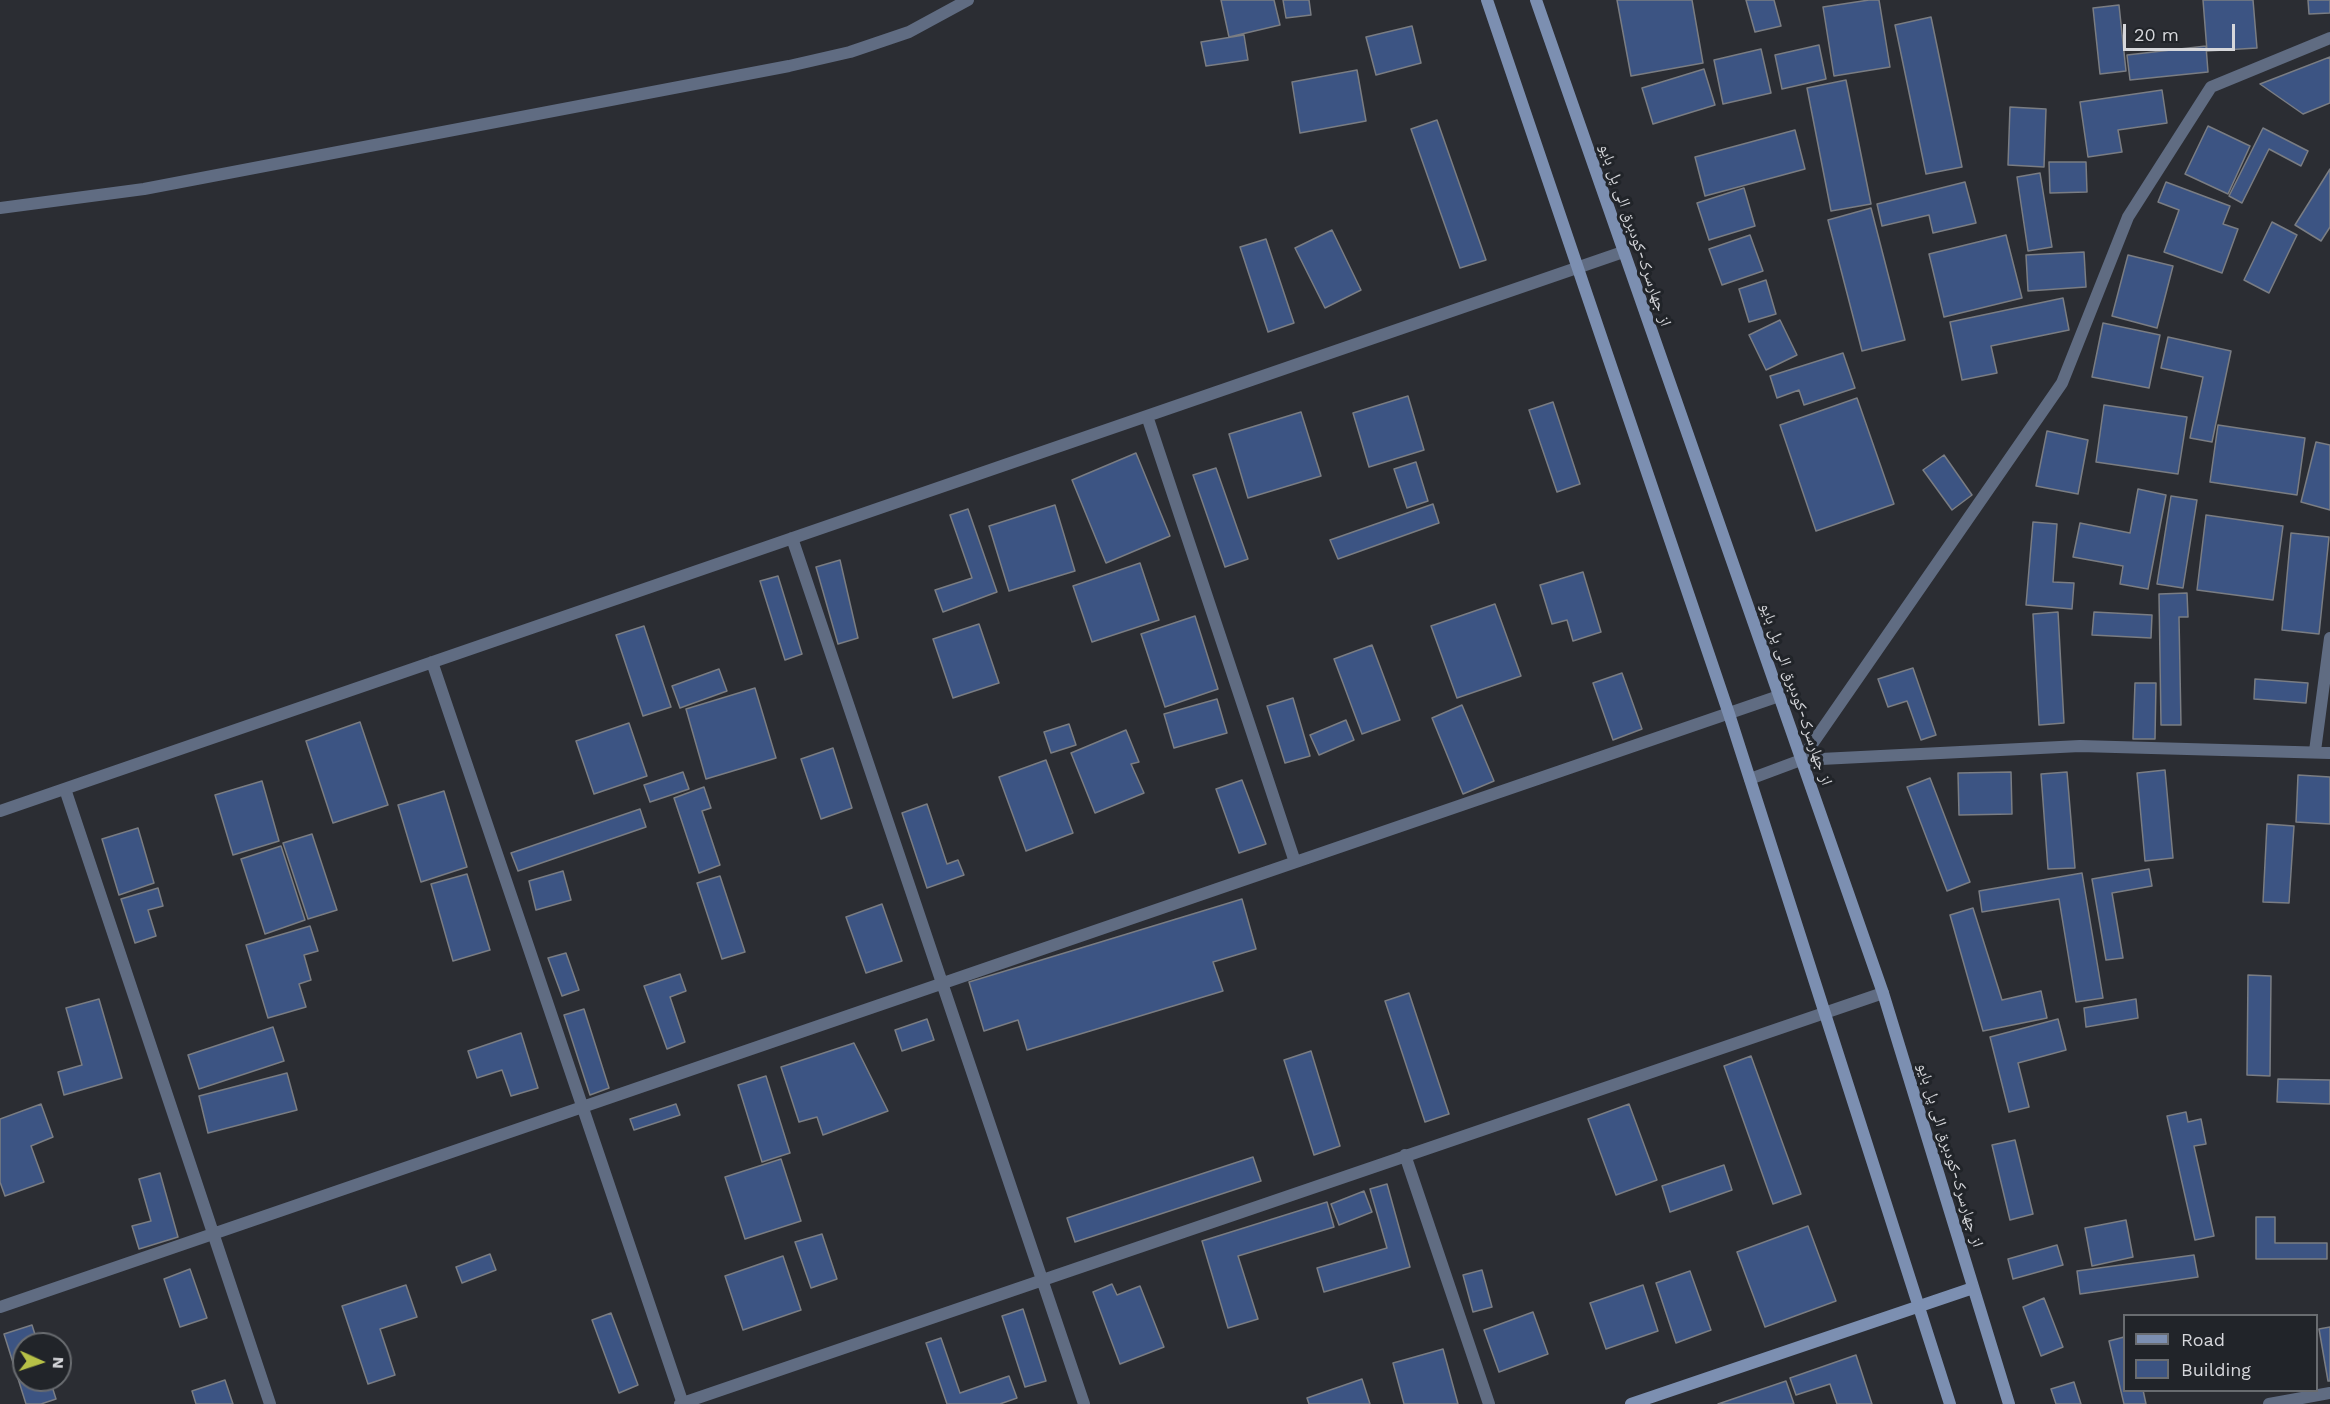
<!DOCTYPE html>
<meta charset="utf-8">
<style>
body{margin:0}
#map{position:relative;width:2330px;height:1404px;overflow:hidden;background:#2b2d33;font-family:"Work Sans",sans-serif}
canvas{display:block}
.legend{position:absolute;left:2123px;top:1314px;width:195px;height:78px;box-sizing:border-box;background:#212429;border:2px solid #696c70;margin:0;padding:8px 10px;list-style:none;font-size:18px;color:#d6d7db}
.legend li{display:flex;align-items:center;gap:12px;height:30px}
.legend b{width:30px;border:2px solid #696c70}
.north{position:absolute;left:12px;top:1332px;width:60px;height:60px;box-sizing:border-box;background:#212429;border:2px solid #696c70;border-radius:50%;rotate:93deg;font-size:16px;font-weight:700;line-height:24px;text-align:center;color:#d6d7db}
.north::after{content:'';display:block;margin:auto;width:21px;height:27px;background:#b7c147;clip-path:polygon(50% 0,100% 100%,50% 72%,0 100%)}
.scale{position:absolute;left:2123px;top:24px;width:112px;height:27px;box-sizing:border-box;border:3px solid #d6d7db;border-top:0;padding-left:8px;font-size:18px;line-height:21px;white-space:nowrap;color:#d6d7db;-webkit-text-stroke:4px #212429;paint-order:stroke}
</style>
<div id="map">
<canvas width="2330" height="1404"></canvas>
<ul class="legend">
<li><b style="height:8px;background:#7c8fb1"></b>Road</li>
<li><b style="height:16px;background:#3c5483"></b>Building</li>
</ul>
<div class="north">N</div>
<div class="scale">20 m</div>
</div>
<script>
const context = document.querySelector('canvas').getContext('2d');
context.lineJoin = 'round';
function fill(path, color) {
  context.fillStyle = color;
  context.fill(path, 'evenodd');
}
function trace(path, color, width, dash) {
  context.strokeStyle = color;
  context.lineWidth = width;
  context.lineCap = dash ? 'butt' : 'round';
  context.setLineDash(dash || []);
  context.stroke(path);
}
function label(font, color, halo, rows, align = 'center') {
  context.font = font + ' "Work Sans","Noto Naskh Arabic",sans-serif';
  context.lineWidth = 6;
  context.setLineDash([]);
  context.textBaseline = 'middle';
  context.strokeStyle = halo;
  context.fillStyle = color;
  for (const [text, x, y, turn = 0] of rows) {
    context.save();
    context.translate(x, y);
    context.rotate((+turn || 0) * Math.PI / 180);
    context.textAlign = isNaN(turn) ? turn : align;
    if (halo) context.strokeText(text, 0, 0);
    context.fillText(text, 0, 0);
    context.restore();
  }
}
const building = new Path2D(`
 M 1221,0 L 1274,0 L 1280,25 L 1229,37 Z
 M 1283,0 L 1309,0 L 1311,15 L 1286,18 Z
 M 1617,0 L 1692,0 L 1703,63 L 1631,76 Z
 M 1746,0 L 1774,0 L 1781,26 L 1755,32 Z
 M 1869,0 L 1879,0 L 1890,67 L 1834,76 L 1823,7 Z
 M 2203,0 L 2253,0 L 2257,48 L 2207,51 Z
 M 2308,0 L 2330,0 L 2330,13 L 2309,14 Z
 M 2119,5 L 2126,71 L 2100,74 L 2093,8 Z
 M 1931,17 L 1962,167 L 1926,174 L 1895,25 Z
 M 1412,26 L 1421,63 L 1376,75 L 1366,37 Z
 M 1244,35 L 1248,60 L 1206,66 L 1201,42 Z
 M 1819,45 L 1826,79 L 1782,89 L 1775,55 Z
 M 2206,46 L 2208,72 L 2130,80 L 2127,55 Z
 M 1761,49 L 1771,93 L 1723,104 L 1714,60 Z
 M 2330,57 L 2330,103 L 2303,114 L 2260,84 Z
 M 1704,69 L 1715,105 L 1653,124 L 1642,88 Z
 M 1357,70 L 1366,121 L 1300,133 L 1292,82 Z
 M 1846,80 L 1871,204 L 1831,211 L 1807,88 Z
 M 2162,90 L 2167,123 L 2118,130 L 2122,152 L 2088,157 L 2080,102 Z
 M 2010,107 L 2046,109 L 2044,167 L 2008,165 Z
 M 1437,120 L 1486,260 L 1460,268 L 1411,129 Z
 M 2208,126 L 2250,146 L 2228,194 L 2185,174 Z
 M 2263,128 L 2308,151 L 2301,166 L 2269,149 L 2242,203 L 2229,196 Z
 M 1795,130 L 1805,169 L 1705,196 L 1695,157 Z
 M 2049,162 L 2086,162 L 2087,192 L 2050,193 Z
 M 2330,169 L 2330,227 L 2321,241 L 2295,225 Z
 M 2040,173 L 2052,247 L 2028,251 L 2017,177 Z
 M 1965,182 L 1976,223 L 1933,233 L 1929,215 L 1882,226 L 1877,204 Z
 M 2166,182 L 2230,206 L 2223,224 L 2238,229 L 2222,273 L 2164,252 L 2179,210 L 2158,202 Z
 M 1744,188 L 1755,226 L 1709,240 L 1697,203 Z
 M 1871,208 L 1905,340 L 1862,351 L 1828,220 Z
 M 2272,222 L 2297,235 L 2269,293 L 2244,280 Z
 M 1332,230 L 1361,290 L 1325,308 L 1295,248 Z
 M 1750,235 L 1763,271 L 1722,285 L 1709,249 Z
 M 2006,235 L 2022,298 L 1944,317 L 1929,254 Z
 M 1266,239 L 1294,323 L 1268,332 L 1240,247 Z
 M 2084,252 L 2086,287 L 2028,291 L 2026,255 Z
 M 2128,255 L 2173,266 L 2157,328 L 2112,316 Z
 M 1766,280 L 1776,314 L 1749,322 L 1739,289 Z
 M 2063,298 L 2069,330 L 1991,346 L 1997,373 L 1962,380 L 1950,322 Z
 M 1780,320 L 1797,355 L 1766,370 L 1749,335 Z
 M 2103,323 L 2160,335 L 2149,388 L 2092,377 Z
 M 2168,337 L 2231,351 L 2212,442 L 2190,438 L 2203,377 L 2161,368 Z
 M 1843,353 L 1855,388 L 1804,405 L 1799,390 L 1777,398 L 1770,376 Z
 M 1408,396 L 1424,450 L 1369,467 L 1353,413 Z
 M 1857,398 L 1894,504 L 1816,531 L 1780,425 Z
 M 1553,402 L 1580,484 L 1557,492 L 1529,410 Z
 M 2104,405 L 2187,417 L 2178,474 L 2096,462 Z
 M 1301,412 L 1321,476 L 1248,498 L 1229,434 Z
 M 2218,425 L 2305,438 L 2297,495 L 2210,482 Z
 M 2047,431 L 2088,440 L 2078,494 L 2036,486 Z
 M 2316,442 L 2330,445 L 2330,510 L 2301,502 Z
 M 1136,453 L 1170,536 L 1106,563 L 1072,480 Z
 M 1944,455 L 1972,495 L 1952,510 L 1923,470 Z
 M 1416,462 L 1428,501 L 1407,508 L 1394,469 Z
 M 1216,468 L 1248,559 L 1225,567 L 1193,475 Z
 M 2138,489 L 2166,495 L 2148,589 L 2120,584 L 2123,566 L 2073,557 L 2080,523 L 2130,533 Z
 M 2171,496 L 2197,500 L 2183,588 L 2157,584 Z
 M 1433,504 L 1439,523 L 1338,559 L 1330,540 Z
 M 1055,505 L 1075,571 L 1009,591 L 989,526 Z
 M 968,509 L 997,592 L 943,612 L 935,590 L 972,578 L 950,515 Z
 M 2206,515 L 2283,526 L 2273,600 L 2197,590 Z
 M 2033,522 L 2057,524 L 2053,582 L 2074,583 L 2072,609 L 2026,605 Z
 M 2291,533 L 2329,537 L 2319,634 L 2282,630 Z
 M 840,560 L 858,638 L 838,644 L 816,567 Z
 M 1140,563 L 1159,620 L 1092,642 L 1073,586 Z
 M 1583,572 L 1601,632 L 1573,641 L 1567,620 L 1552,624 L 1540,585 Z
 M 778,576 L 802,654 L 785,660 L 760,581 Z
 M 2187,593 L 2188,617 L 2179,617 L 2181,725 L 2161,725 L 2159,594 Z
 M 1495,604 L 1521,676 L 1457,698 L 1431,626 Z
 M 2058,612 L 2064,723 L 2039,725 L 2033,614 Z
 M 2094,612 L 2152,615 L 2151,638 L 2092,635 Z
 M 1195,616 L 1218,689 L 1165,707 L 1141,634 Z
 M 979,624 L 999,683 L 953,698 L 933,639 Z
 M 644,626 L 671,707 L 643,716 L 616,635 Z
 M 1372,645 L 1400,720 L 1362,734 L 1334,659 Z
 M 1913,668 L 1936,735 L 1921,740 L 1907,701 L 1888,707 L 1878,679 Z
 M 719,669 L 727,691 L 680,708 L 672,686 Z
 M 1622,673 L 1642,729 L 1613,740 L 1593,683 Z
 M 2255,679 L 2308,683 L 2306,703 L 2254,699 Z
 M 2135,683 L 2156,683 L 2155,739 L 2133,739 Z
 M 755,688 L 776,758 L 706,779 L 686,709 Z
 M 1293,698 L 1310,756 L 1285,763 L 1267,706 Z
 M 1217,699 L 1227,733 L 1174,748 L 1164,714 Z
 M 1462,705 L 1494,781 L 1463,794 L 1432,718 Z
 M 1346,720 L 1354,740 L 1319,755 L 1310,735 Z
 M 360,722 L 388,805 L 333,823 L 306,741 Z
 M 629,723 L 647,776 L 594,794 L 576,741 Z
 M 1069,724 L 1076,745 L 1051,753 L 1044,732 Z
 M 1126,730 L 1139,762 L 1131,764 L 1144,793 L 1095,813 L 1071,753 Z
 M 833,748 L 852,808 L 821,819 L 801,759 Z
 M 1046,760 L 1073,833 L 1026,851 L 999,777 Z
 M 2165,770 L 2173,858 L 2145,861 L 2137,773 Z
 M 683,772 L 689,789 L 650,802 L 644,785 Z
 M 2011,772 L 2012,814 L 1959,815 L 1958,773 Z
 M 2067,772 L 2075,868 L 2048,869 L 2041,774 Z
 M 2298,775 L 2330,777 L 2330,824 L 2296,822 Z
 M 1930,778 L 1970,882 L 1947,891 L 1907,787 Z
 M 1242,780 L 1266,844 L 1239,853 L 1216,789 Z
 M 262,781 L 279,841 L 233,855 L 215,795 Z
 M 704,787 L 711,808 L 702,811 L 720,865 L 699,873 L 674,798 Z
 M 444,791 L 467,867 L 421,882 L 398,805 Z
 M 927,804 L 947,864 L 958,860 L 964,875 L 927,888 L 902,813 Z
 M 640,809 L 646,827 L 518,871 L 511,853 Z
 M 2267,824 L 2294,826 L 2289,903 L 2263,902 Z
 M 138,828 L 154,883 L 119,895 L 102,839 Z
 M 312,834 L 337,910 L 308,919 L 283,843 Z
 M 281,846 L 305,920 L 265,934 L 241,859 Z
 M 2149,869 L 2152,886 L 2112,893 L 2123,958 L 2106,960 L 2092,879 Z
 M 563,871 L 571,900 L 536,910 L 529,881 Z
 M 2082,873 L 2103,998 L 2076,1002 L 2059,899 L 1982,912 L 1979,891 Z
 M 467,874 L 490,950 L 453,961 L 431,884 Z
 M 720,876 L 745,952 L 722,959 L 697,883 Z
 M 158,888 L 163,906 L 148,910 L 156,936 L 135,943 L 121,899 Z
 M 1242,899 L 1256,949 L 1213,962 L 1223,991 L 1027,1050 L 1018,1020 L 984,1031 L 969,982 Z
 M 882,904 L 902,961 L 866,973 L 846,917 Z
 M 1973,908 L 2002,1000 L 2041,991 L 2047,1018 L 1983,1031 L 1950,915 Z
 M 310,926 L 318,951 L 304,955 L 311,980 L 299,984 L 306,1007 L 268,1018 L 246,945 Z
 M 566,953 L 579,990 L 562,996 L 548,958 Z
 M 680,974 L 686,991 L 670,997 L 685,1042 L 667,1049 L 644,986 Z
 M 2248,975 L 2271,976 L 2270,1076 L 2247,1075 Z
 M 1409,993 L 1449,1114 L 1425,1122 L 1385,1001 Z
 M 99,999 L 122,1078 L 64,1095 L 58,1072 L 82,1065 L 66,1008 Z
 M 2136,999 L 2138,1018 L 2086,1027 L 2084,1008 Z
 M 584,1009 L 609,1088 L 590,1095 L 564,1015 Z
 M 927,1019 L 934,1040 L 902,1051 L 895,1030 Z
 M 2058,1019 L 2066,1050 L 2018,1063 L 2029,1107 L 2009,1112 L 1990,1037 Z
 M 273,1027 L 284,1061 L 199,1089 L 188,1055 Z
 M 521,1033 L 538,1088 L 511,1096 L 502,1070 L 477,1078 L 468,1051 Z
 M 854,1043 L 888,1111 L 823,1135 L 817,1117 L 799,1122 L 781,1067 Z
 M 1311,1051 L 1340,1146 L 1314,1155 L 1284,1060 Z
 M 1751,1056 L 1801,1194 L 1773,1204 L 1724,1066 Z
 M 287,1073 L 297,1110 L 208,1133 L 199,1096 Z
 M 766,1076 L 790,1153 L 762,1162 L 738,1085 Z
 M 2278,1079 L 2330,1080 L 2330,1104 L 2277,1102 Z
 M 41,1104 L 53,1137 L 31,1146 L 44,1182 L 5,1196 L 0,1182 L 0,1119 Z
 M 676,1104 L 680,1115 L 634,1130 L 630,1119 Z
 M 1629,1104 L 1657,1180 L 1616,1195 L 1588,1119 Z
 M 2186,1112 L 2188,1122 L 2201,1119 L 2206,1144 L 2194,1146 L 2214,1236 L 2195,1240 L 2167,1116 Z
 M 2015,1140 L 2033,1214 L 2010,1220 L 1992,1145 Z
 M 1253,1157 L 1261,1181 L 1075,1242 L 1067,1218 Z
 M 781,1159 L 801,1221 L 745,1239 L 725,1177 Z
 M 1724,1165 L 1732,1190 L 1670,1212 L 1662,1186 Z
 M 160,1173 L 178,1237 L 139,1249 L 132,1226 L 151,1221 L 139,1179 Z
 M 1387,1184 L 1410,1267 L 1324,1292 L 1317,1268 L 1387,1248 L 1370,1189 Z
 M 1364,1191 L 1372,1212 L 1339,1225 L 1331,1204 Z
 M 1327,1202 L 1334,1227 L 1238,1256 L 1258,1319 L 1228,1328 L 1202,1241 Z
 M 2256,1217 L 2275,1217 L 2275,1243 L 2327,1243 L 2327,1259 L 2256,1259 Z
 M 2126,1220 L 2133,1257 L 2092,1266 L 2085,1228 Z
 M 1808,1226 L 1836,1301 L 1765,1327 L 1737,1252 Z
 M 822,1234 L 837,1279 L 811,1288 L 795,1242 Z
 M 2057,1245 L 2063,1265 L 2013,1279 L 2008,1259 Z
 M 490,1254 L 496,1270 L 462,1283 L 456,1267 Z
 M 2194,1255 L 2198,1277 L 2080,1294 L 2077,1271 Z
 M 783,1256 L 801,1310 L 743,1330 L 725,1276 Z
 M 190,1269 L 207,1318 L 180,1327 L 164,1279 Z
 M 1482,1270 L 1492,1307 L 1473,1312 L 1463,1275 Z
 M 1690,1271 L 1711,1330 L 1676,1343 L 1656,1283 Z
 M 1112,1284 L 1117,1295 L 1140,1286 L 1164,1347 L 1120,1364 L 1093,1292 Z
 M 406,1285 L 417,1317 L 380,1329 L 395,1375 L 368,1384 L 342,1306 Z
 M 1643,1285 L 1658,1331 L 1606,1349 L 1590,1303 Z
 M 2044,1298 L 2063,1347 L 2041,1356 L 2023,1307 Z
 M 1023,1309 L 1046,1381 L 1025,1387 L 1002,1316 Z
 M 1533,1312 L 1548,1354 L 1499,1372 L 1484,1330 Z
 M 611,1313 L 638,1385 L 619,1393 L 592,1320 Z
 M 32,1325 L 38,1344 L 24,1344 L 24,1380 L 50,1380 L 56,1399 L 41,1404 L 26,1404 L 4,1334 Z
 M 2330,1327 L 2330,1381 L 2328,1381 L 2319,1329 Z
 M 2124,1337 L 2124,1390 L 2143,1390 L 2146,1404 L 2124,1404 L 2109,1341 Z
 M 941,1338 L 960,1393 L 1009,1376 L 1017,1398 L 1000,1404 L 947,1404 L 926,1343 Z
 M 1443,1349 L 1458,1404 L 1404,1404 L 1393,1363 Z
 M 1856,1355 L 1872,1404 L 1837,1404 L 1830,1384 L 1796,1395 L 1790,1378 Z
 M 1362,1379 L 1370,1404 L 1309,1404 L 1307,1398 Z
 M 225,1380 L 233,1404 L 196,1404 L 192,1391 Z
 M 1786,1381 L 1794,1404 L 1718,1404 Z
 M 2074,1382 L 2081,1404 L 2056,1404 L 2051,1389 Z`);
const street = new Path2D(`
 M 0,208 L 144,189 L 789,66 L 850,52 L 909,32 L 968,0
 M 1147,416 L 1295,862
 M 792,538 L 1084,1404
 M 432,662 L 683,1404
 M 2315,751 L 2330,638
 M 1801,760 L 2080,746 L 2330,753
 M 1750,779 L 1801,760 L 2062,383 L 2128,217 L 2211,87 L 2330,38
 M 65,789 L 270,1404
 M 0,811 L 1623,252
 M 1405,1155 L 1489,1404
 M 0,1307 L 1779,696
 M 680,1404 L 1883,993
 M 2269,1404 L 2330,1393`);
const secondary = new Path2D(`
 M 1487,0 L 1729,714 L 1950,1404
 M 1536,0 L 1883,993 L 2009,1404
 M 1631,1404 L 1973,1288`);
const streetNames = [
 ["از جهارسرک-کودبرق الی پل بایو",1635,235,71],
 ["از جهارسرک-کودبرق الی پل بایو",1796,694,71],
 ["از جهارسرک-کودبرق الی پل بایو",1950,1155,73]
];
fill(building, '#3c5483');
trace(building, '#7a7d83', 1.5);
trace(street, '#606c82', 12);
trace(secondary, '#7c8fb1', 12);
label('16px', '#d6d7db', '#212429', streetNames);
</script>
